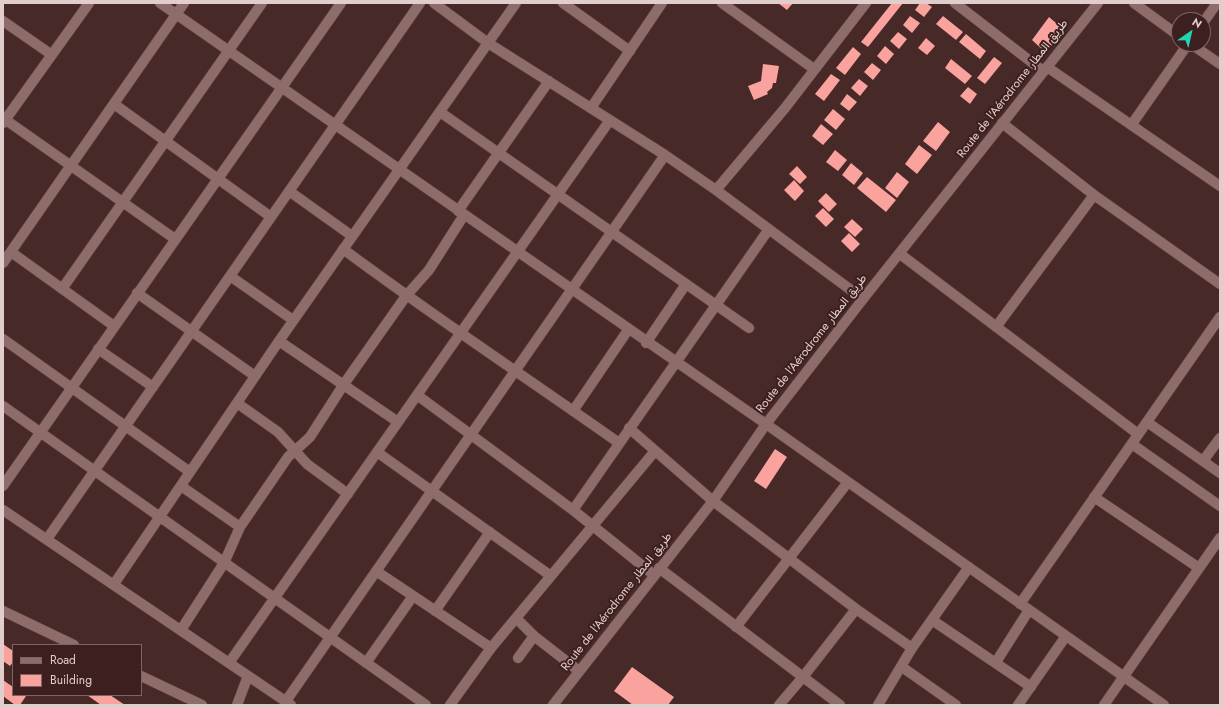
<!DOCTYPE html>
<meta charset="utf-8">
<style>
body{margin:0}
#map{position:relative;width:1223px;height:708px;overflow:hidden;background:#472928;font-family:Jost,sans-serif}
canvas{display:block}
.frame{position:absolute;inset:0;border:4px solid #e1cdcc;pointer-events:none}
.legend{position:absolute;left:12px;top:644px;width:130px;height:52px;box-sizing:border-box;background:#3c1f1e;border:1px solid #7e6564;margin:0;padding:5px 7px;list-style:none;font-size:12px;color:#e1cdcc}
.legend li{display:flex;align-items:center;gap:8px;height:20px}
.legend b{width:20px;border:1px solid #7e6564}
.north{position:absolute;left:1171px;top:12px;width:40px;height:40px;box-sizing:border-box;background:#3c1f1e;border:1px solid #7e6564;border-radius:50%;rotate:34deg;font-size:11px;font-weight:700;line-height:16px;text-align:center;color:#e1cdcc}
.north::after{content:'';display:block;margin:auto;width:14px;height:18px;background:#20d5b0;clip-path:polygon(50% 0,100% 100%,50% 72%,0 100%)}
</style>
<div id="map">
<canvas width="1223" height="708"></canvas>
<div class="frame"></div>
<ul class="legend">
<li><b style="height:5px;background:#8e6c69"></b>Road</li>
<li><b style="height:11px;background:#faa29d"></b>Building</li>
</ul>
<div class="north">N</div>
</div>
<script>
const context = document.querySelector('canvas').getContext('2d');
context.lineJoin = 'round';
function fill(path, color) {
  context.fillStyle = color;
  context.fill(path, 'evenodd');
}
function trace(path, color, width, dash) {
  context.strokeStyle = color;
  context.lineWidth = width;
  context.lineCap = dash ? 'butt' : 'round';
  context.setLineDash(dash || []);
  context.stroke(path);
}
function label(font, color, halo, rows, align = 'center') {
  context.font = font + ' Jost,Vazirmatn,sans-serif';
  context.lineWidth = 4;
  context.setLineDash([]);
  context.textBaseline = 'middle';
  context.strokeStyle = halo;
  context.fillStyle = color;
  for (const [text, x, y, turn = 0] of rows) {
    context.save();
    context.translate(x, y);
    context.rotate((+turn || 0) * Math.PI / 180);
    context.textAlign = isNaN(turn) ? turn : align;
    if (halo) context.strokeText(text, 0, 0);
    context.fillText(text, 0, 0);
    context.restore();
  }
}
const building = new Path2D(`
 M 778,3 L 793,3 L 787,10 Z
 M 892,3 L 903,3 L 868,47 L 861,42 Z
 M 920,3 L 926,3 L 932,7 L 924,17 L 915,10 Z
 M 910,16 L 920,23 L 912,33 L 903,25 Z
 M 943,16 L 963,32 L 956,40 L 936,24 Z
 M 1049,17 L 1063,29 L 1046,53 L 1032,40 Z
 M 898,32 L 907,39 L 899,49 L 890,41 Z
 M 966,34 L 986,51 L 980,59 L 959,42 Z
 M 926,38 L 935,46 L 927,55 L 918,48 Z
 M 885,46 L 894,54 L 886,64 L 877,56 Z
 M 853,47 L 861,54 L 845,75 L 836,68 Z
 M 994,57 L 1002,63 L 985,84 L 977,78 Z
 M 951,59 L 972,76 L 965,84 L 945,68 Z
 M 872,63 L 881,70 L 873,80 L 864,72 Z
 M 763,64 L 779,66 L 776,83 L 773,83 L 772,88 L 767,92 L 768,94 L 754,100 L 748,86 L 761,81 Z
 M 831,74 L 840,80 L 824,101 L 815,94 Z
 M 859,79 L 868,86 L 860,96 L 851,88 Z
 M 968,87 L 977,94 L 970,104 L 960,96 Z
 M 847,94 L 857,102 L 849,111 L 840,104 Z
 M 833,109 L 845,119 L 836,130 L 824,120 Z
 M 938,122 L 950,132 L 936,151 L 923,141 Z
 M 821,124 L 833,134 L 823,145 L 812,136 Z
 M 919,145 L 932,155 L 917,174 L 905,164 Z
 M 835,150 L 847,160 L 838,171 L 826,162 Z
 M 851,163 L 863,173 L 854,185 L 842,175 Z
 M 797,166 L 807,177 L 800,184 L 789,174 Z
 M 897,172 L 909,182 L 897,198 L 885,188 Z
 M 867,177 L 896,200 L 886,212 L 857,188 Z
 M 794,180 L 804,191 L 795,201 L 784,190 Z
 M 826,193 L 837,204 L 829,212 L 818,201 Z
 M 823,208 L 834,219 L 826,227 L 815,216 Z
 M 852,219 L 863,229 L 855,237 L 844,227 Z
 M 849,233 L 860,244 L 852,252 L 841,241 Z
 M 775,449 L 787,457 L 766,489 L 754,481 Z
 M 3,644 L 13,651 L 13,662 L 10,666 L 3,661 Z
 M 632,667 L 674,697 L 668,705 L 633,705 L 614,691 Z
 M 3,680 L 13,687 L 13,695 L 26,696 L 20,705 L 15,705 L 3,696 Z
 M 87,695 L 110,695 L 125,705 L 101,705 Z`);
const street = new Path2D(`
 M 160,3 L 766,424 L 1164,705
 M 434,3 L 488,43 L 665,155 L 716,190 L 863,299
 M 563,3 L 630,51
 M 722,3 L 814,69
 M 1134,3 L 1179,36
 M 3,21 L 52,55
 M 1203,23 L 1217,3
 M 1191,44 L 1220,64
 M 1047,67 L 1220,186
 M 114,104 L 271,217
 M 591,108 L 662,3
 M 440,112 L 749,328
 M 3,118 L 175,239
 M 3,123 L 89,3
 M 1002,123 L 1094,195 L 1220,284
 M 1132,124 L 1188,44
 M 716,190 L 785,108 L 866,3
 M 289,191 L 352,236
 M 458,211 L 549,81
 M 343,249 C 433,316 527,378 619,443
 M 11,252 L 114,326
 M 900,254 L 1138,434
 M 3,263 L 184,3
 M 230,276 L 293,320
 M 62,289 L 262,3
 M 137,293 L 255,376
 M 996,327 L 1094,195
 M 3,339 L 190,472
 M 279,341 L 398,422
 M 646,343 L 686,284
 M 98,349 L 153,387
 M 417,395 L 573,510 L 654,575
 M 237,403 L 278,432 L 307,464 L 348,494
 M 3,406 L 426,705
 M 573,411 L 628,330
 M 1147,422 L 1220,473
 M 629,428 L 713,501 L 856,609 L 912,648
 M 1132,444 L 1220,506
 M 377,452 L 551,576
 M 1203,461 L 1220,438
 M 3,486 L 341,3
 M 181,486 L 240,527
 M 1094,497 L 1199,568
 M 3,510 L 291,705
 M 573,510 L 769,229
 M 47,539 L 420,3
 M 659,568 L 840,705
 M 376,571 L 491,648
 M 114,584 L 279,341 L 516,3
 M 1020,604 L 1220,317
 M 3,611 L 74,645
 M 435,611 L 490,532
 M 516,618 L 534,636 L 579,671
 M 932,620 L 1031,687
 M 736,627 L 848,482
 M 181,630 L 224,563 L 240,527 L 288,457 L 310,437 L 344,384 L 406,296 L 429,270 L 464,215
 M 518,658 L 534,636
 M 996,662 L 1029,610
 M 229,663 L 610,120
 M 366,663 L 413,596
 M 902,667 L 956,705
 M 141,676 L 202,705
 M 286,701 L 665,155
 M 237,705 L 248,676
 M 450,705 L 491,648 L 655,451
 M 779,705 L 803,677 L 856,609
 M 878,705 L 912,648 L 969,567
 M 1018,705 L 1066,636
 M 1104,705 L 1220,538`);
const secondary = new Path2D(`
 M 955,3 L 1043,71
 M 553,705 L 713,501 L 766,424 L 863,299 L 1098,3`);
const streetNames = [
 ["Route de l'Aérodrome طريق المطار",1013,89,-52],
 ["Route de l'Aérodrome طريق المطار",812,344,-52],
 ["Route de l'Aérodrome طريق المطار",617,602,-52]
];
fill(building, '#faa29d');
trace(street, '#5f4645', 11);
trace(secondary, '#5f4645', 11);
trace(street, '#8e6c69', 10);
trace(secondary, '#8e6c69', 10);
label('12px', '#e1cdcc', '#3c1f1e', streetNames);
</script>
